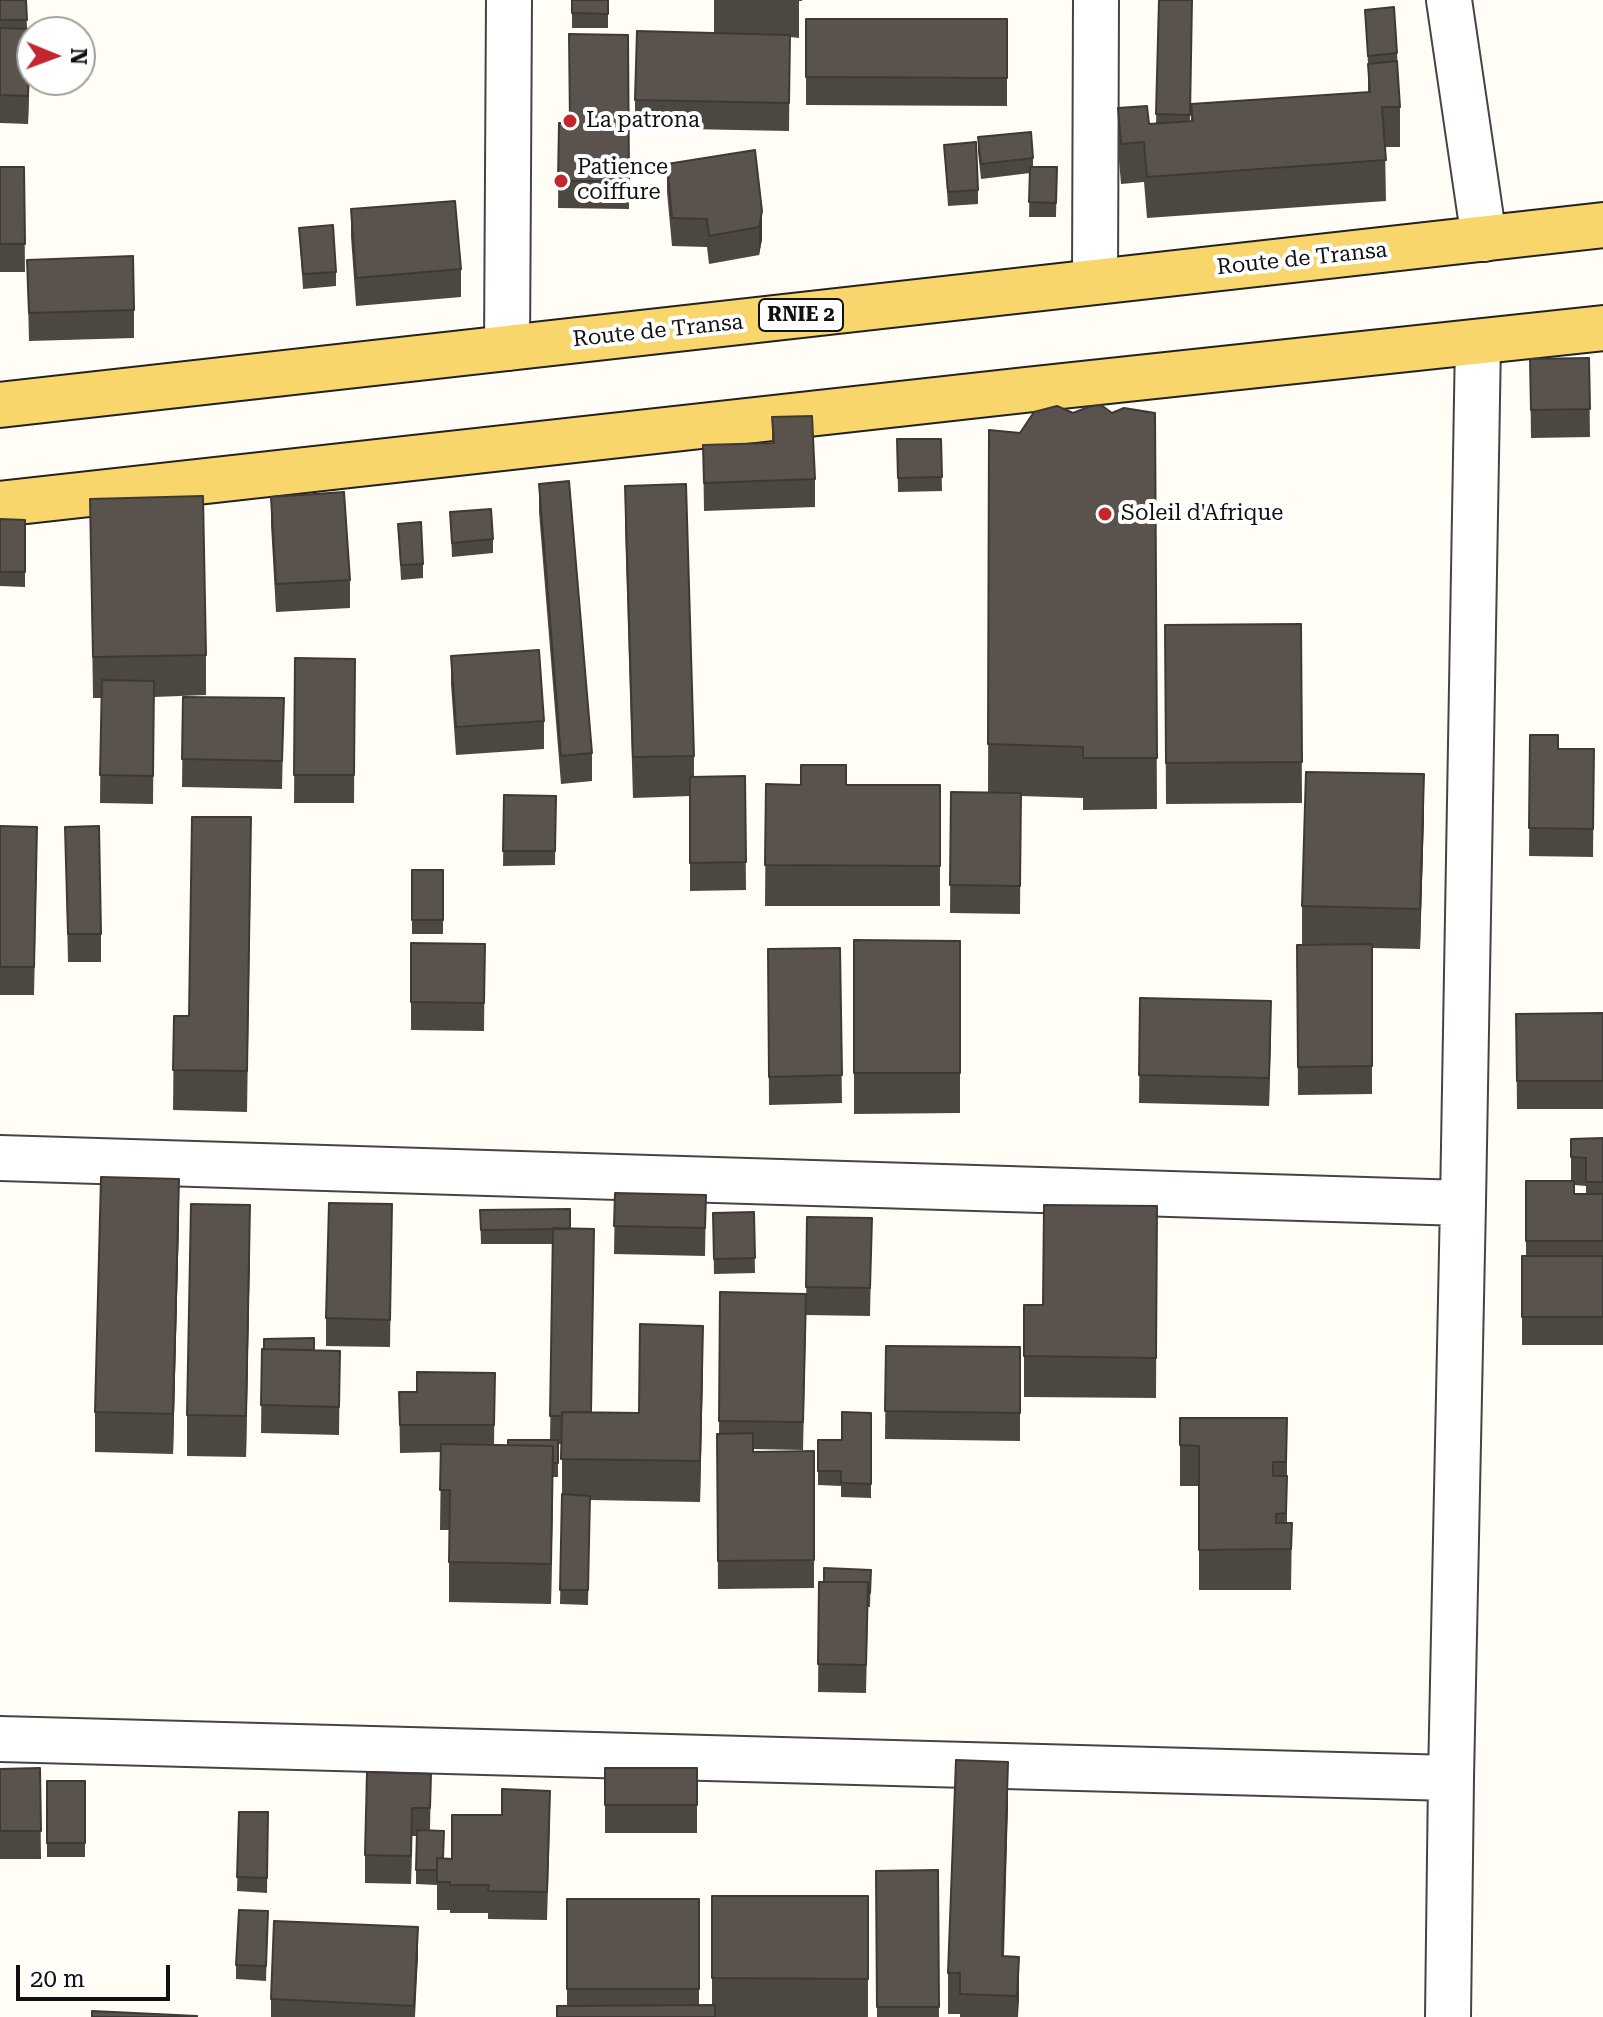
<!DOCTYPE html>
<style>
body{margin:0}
#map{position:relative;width:1603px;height:2017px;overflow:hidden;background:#fffdf5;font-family:"Roboto Serif",serif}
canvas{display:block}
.north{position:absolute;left:16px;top:16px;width:80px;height:80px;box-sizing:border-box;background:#fff;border:2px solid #a0a0a0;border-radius:50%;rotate:91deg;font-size:22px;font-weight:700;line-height:32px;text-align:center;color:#111}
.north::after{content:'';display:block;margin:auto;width:28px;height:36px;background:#c4262e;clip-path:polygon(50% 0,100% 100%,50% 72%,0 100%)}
.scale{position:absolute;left:16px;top:1965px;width:154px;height:36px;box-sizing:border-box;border:4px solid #111;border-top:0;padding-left:10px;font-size:24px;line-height:28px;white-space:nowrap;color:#111;-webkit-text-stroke:6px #fff;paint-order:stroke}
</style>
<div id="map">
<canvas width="1603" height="2017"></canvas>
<div class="north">N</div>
<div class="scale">20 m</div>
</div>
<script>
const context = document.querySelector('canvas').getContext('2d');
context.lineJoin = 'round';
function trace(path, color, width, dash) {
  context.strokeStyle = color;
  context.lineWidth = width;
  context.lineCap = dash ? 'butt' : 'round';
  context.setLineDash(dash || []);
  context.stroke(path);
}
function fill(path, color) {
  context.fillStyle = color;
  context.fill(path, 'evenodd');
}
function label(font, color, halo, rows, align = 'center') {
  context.font = font + ' "Roboto Serif",serif';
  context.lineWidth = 8;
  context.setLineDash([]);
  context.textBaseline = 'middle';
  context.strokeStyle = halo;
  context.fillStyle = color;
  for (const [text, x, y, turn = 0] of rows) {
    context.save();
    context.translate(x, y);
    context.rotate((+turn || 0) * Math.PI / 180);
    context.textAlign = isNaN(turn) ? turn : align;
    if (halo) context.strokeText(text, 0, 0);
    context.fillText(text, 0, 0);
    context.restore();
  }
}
const minor = new Path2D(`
 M 1449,0 L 1484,239
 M 1095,281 L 1096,0
 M 507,348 L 509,0
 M 0,1158 L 1463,1203
 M 0,1739 L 1451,1778
 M 1448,2017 L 1451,1778 L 1463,1203 L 1478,342`);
const primary = new Path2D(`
 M 0,405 L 1603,225
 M 0,504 L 1025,390 L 1603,328`);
const wall = new Path2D(`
 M 0,0 L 26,0 L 27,29 L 30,57 L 28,124 L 0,123 Z
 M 572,0 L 608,0 L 608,28 L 572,28 Z
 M 714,0 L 802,0 L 802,1 L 799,1 L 799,38 L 790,37 L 789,131 L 635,128 L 635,100 L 714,33 Z
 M 1159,0 L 1192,0 L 1190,121 L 1191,121 L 1191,104 L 1368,92 L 1368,64 L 1365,10 L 1397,53 L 1400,107 L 1400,147 L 1385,147 L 1386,201 L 1147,218 L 1144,182 L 1121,184 L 1118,148 L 1118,108 L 1149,124 L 1156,124 Z
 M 806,19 L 1007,19 L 1007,106 L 806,105 Z
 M 628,35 L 629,209 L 558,208 L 559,123 L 570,123 Z
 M 978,137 L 1033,158 L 1033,167 L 1057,167 L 1056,217 L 1029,217 L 1030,173 L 981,179 L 978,152 Z
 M 944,145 L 978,190 L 978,204 L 948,206 Z
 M 755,150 L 762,239 L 759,255 L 709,264 L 707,247 L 672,246 L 667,192 L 667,164 Z
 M 0,167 L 24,167 L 25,272 L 0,272 Z
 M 351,209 L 461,269 L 461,297 L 356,306 L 351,237 Z
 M 299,228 L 336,272 L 336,286 L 303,289 Z
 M 27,260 L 134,310 L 134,338 L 29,341 Z
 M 1589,358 L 1590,437 L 1531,438 L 1530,359 Z
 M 1073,413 L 1155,413 L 1157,809 L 1083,810 L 1083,798 L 1021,796 L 1020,914 L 950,913 L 951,792 L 988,793 L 989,430 L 1020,433 Z
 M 772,417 L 815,479 L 815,507 L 704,511 L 703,445 L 772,443 Z
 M 897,439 L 941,439 L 942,491 L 898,492 Z
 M 539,484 L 592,753 L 592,781 L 561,784 L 539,512 Z
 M 625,486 L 694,756 L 694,777 L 745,776 L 746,890 L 690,891 L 690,796 L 633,798 L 625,526 Z
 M 271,497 L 350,580 L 350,608 L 276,612 L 271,525 Z
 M 90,499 L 206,655 L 206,695 L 154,697 L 153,804 L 100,803 L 101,698 L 93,698 Z
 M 450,512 L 493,539 L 493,553 L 452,557 Z
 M 0,519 L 25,520 L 25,587 L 0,586 Z
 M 398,524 L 423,564 L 423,578 L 401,580 Z
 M 1301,624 L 1302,803 L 1166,804 L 1165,625 Z
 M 451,656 L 544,721 L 544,749 L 456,755 L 451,684 Z
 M 295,658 L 355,659 L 354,803 L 294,803 Z
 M 183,697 L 284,698 L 282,789 L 182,787 Z
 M 1530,735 L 1558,749 L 1594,749 L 1593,857 L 1529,856 Z
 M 766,784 L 940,785 L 940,906 L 765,906 Z
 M 504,795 L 556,796 L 555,865 L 503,866 Z
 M 1424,815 L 1420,949 L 1372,948 L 1372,1094 L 1298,1095 L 1297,945 L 1302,945 L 1302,906 Z
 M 0,826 L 37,855 L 34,995 L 0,995 Z
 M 65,827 L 101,934 L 101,962 L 68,962 Z
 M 251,858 L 247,1112 L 173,1110 L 174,1016 L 189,1016 Z
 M 412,870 L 443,870 L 443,934 L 412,934 Z
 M 854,940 L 960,941 L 960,1113 L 854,1114 Z
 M 411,943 L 485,944 L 484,1031 L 411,1030 Z
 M 840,948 L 842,1103 L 769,1105 L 768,949 Z
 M 1140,998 L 1271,1029 L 1269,1106 L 1139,1103 Z
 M 1603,1013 L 1603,1109 L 1517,1109 L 1516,1014 Z
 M 1603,1138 L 1603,1345 L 1522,1345 L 1522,1256 L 1526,1256 L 1526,1181 L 1571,1181 L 1571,1139 ZM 1574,1185 L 1586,1186 L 1586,1194 L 1574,1194 Z
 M 615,1193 L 706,1195 L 705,1256 L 614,1254 Z
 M 392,1204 L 390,1347 L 326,1346 L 326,1318 Z
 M 1157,1206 L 1156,1398 L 1024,1397 L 1024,1305 L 1043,1305 Z
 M 480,1210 L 570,1229 L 591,1412 L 639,1413 L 703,1366 L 700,1502 L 590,1500 L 588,1605 L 560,1604 L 562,1499 L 562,1444 L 558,1444 L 558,1477 L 553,1477 L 551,1604 L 449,1602 L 449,1530 L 440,1530 L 441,1452 L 400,1453 L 399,1392 L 417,1392 L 495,1373 L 494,1445 L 508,1445 L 550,1440 L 553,1244 L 481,1244 Z
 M 754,1212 L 755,1273 L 714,1274 L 713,1213 Z
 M 807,1217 L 872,1218 L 870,1316 L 806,1315 Z
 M 179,1219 L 173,1454 L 95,1452 L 95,1412 Z
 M 250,1245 L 246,1457 L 187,1456 L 187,1415 Z
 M 720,1292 L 806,1322 L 803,1450 L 753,1449 L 753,1452 L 814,1451 L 814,1588 L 718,1589 L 717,1434 L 719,1433 Z
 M 886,1346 L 1020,1347 L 1020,1441 L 885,1439 Z
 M 262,1349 L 340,1351 L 339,1435 L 261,1433 Z
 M 871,1413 L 871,1498 L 841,1497 L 841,1486 L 818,1485 L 818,1440 L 842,1440 Z
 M 1180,1418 L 1287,1418 L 1287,1523 L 1292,1523 L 1291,1590 L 1199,1590 L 1199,1486 L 1180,1486 Z
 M 871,1570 L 870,1607 L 868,1607 L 866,1693 L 818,1692 L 819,1582 L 824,1582 Z
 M 40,1768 L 41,1859 L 0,1859 L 0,1769 Z
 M 605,1768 L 697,1768 L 697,1833 L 605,1833 Z
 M 431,1774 L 430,1831 L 443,1858 L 452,1859 L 550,1819 L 547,1920 L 488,1919 L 488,1913 L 450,1913 L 450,1910 L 437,1910 L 437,1885 L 416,1884 L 416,1836 L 412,1836 L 411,1884 L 365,1883 L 365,1855 Z
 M 47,1781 L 85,1781 L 85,1857 L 47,1857 Z
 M 1008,1802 L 1004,1956 L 1019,1998 L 1018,2017 L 960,2017 L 960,2014 L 948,2014 L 948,1973 Z
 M 239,1812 L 268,1812 L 267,1893 L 237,1891 Z
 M 938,1870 L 939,2017 L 877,2017 L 876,1871 Z
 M 712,1896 L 868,1896 L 868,2017 L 557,2017 L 567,2006 L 567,1899 L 699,1899 L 699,2005 L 712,2005 Z
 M 268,1911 L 266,1981 L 236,1979 L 236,1965 Z
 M 418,1955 L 415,2017 L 271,2017 L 271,1999 Z`);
const shadedWall = new Path2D(`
 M 30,29 L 30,57 L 28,124 L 28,96 Z
 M 762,211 L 762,239 L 759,255 L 759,227 Z
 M 1424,774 L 1424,815 L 1420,949 L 1420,909 Z
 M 1271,1001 L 1271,1029 L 1269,1106 L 1269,1078 Z
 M 179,1179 L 179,1219 L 173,1454 L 173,1414 Z
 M 250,1205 L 250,1245 L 246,1457 L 246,1416 Z
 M 703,1326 L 703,1366 L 700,1502 L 700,1461 Z
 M 553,1446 L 553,1486 L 551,1604 L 551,1564 Z
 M 1008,1762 L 1008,1802 L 1002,1997 L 1002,1956 Z
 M 412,1808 L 412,1836 L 411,1884 L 411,1856 Z
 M 418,1927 L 418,1955 L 414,2017 L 414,2006 Z
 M 1019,1957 L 1019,1998 L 1017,2017 L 1017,1996 Z`);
const building = new Path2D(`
 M 0,0 L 26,0 L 27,20 L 0,20 Z
 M 572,0 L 608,0 L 608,14 L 572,13 Z
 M 1159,0 L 1192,0 L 1190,115 L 1156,114 Z
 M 1394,7 L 1397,53 L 1368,56 L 1365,10 Z
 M 806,19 L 1007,19 L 1007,78 L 806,77 Z
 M 0,28 L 30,29 L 28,96 L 0,95 Z
 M 637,31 L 790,35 L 789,103 L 635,100 Z
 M 569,34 L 628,35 L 629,181 L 558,181 L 559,123 L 570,123 Z
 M 1397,61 L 1400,107 L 1382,107 L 1386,160 L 1147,177 L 1144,142 L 1121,144 L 1118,108 L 1147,106 L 1149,124 L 1193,121 L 1191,104 L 1370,92 L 1368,64 Z
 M 1031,132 L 1033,158 L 981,164 L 978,137 Z
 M 976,142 L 978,190 L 948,192 L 944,145 Z
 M 755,150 L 762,211 L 759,227 L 709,236 L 707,219 L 672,218 L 667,164 Z
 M 0,167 L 24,167 L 25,244 L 0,244 Z
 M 1030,167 L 1057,167 L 1056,203 L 1029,202 Z
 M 455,201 L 461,269 L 356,278 L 351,209 Z
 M 333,225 L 336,272 L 303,274 L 299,228 Z
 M 133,256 L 134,310 L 29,313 L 27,260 Z
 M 1589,358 L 1590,409 L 1531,410 L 1530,359 Z
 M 1101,405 L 1112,413 L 1124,408 L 1155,413 L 1157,758 L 1083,758 L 1083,747 L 988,744 L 989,430 L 1020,433 L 1034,412 L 1057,406 L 1073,413 L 1088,407 Z
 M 812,416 L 815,479 L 704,483 L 703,445 L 774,443 L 772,417 Z
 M 897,439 L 941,439 L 942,477 L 898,478 Z
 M 569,481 L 592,753 L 561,756 L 539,484 Z
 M 686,484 L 694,756 L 633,757 L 625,486 Z
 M 344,492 L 350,580 L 276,584 L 271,497 Z
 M 203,496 L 206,655 L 93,657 L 90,499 Z
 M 491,509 L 493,539 L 452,543 L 450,512 Z
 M 0,519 L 25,520 L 25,572 L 0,572 Z
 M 421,522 L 423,564 L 401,565 L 398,524 Z
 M 1301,624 L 1302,762 L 1166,763 L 1165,625 Z
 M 539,650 L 544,721 L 456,727 L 451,656 Z
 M 295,658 L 355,659 L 354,775 L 294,775 Z
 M 102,680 L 154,681 L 153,776 L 100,775 Z
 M 183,697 L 284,698 L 282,761 L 182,759 Z
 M 1530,735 L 1558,735 L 1558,749 L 1594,749 L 1593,829 L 1529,828 Z
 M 801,765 L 846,765 L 846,785 L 940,785 L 940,866 L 765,865 L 766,784 L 801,785 Z
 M 1306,772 L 1424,774 L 1420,909 L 1302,906 Z
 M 745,776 L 746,862 L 690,863 L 690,777 Z
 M 951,792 L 1021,793 L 1020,886 L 950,885 Z
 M 504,795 L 556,796 L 555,851 L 503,851 Z
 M 192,817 L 251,817 L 247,1071 L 173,1070 L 174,1016 L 189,1016 Z
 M 0,826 L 37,827 L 34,967 L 0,967 Z
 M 99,826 L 101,934 L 68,934 L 65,827 Z
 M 412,870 L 443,870 L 443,920 L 412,920 Z
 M 854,940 L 960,941 L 960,1073 L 854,1073 Z
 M 411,943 L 485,944 L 484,1003 L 411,1002 Z
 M 1372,944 L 1372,1066 L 1298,1067 L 1297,945 Z
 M 840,948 L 842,1075 L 769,1077 L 768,949 Z
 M 1140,998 L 1271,1001 L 1269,1078 L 1139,1075 Z
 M 1603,1013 L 1603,1081 L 1517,1081 L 1516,1014 Z
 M 1603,1138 L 1603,1182 L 1586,1182 L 1586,1158 L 1571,1157 L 1571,1139 Z
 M 101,1177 L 179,1179 L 173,1414 L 95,1412 Z
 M 1526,1181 L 1574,1181 L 1574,1194 L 1603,1194 L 1603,1241 L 1526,1241 Z
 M 615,1193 L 706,1195 L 705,1228 L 614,1226 Z
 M 329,1203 L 392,1204 L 390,1320 L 326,1318 Z
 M 191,1204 L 250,1205 L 246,1416 L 187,1415 Z
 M 1044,1205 L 1157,1206 L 1156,1358 L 1024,1356 L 1024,1305 L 1043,1305 Z
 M 570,1209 L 570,1229 L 481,1230 L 480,1210 Z
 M 754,1212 L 755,1258 L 714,1259 L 713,1213 Z
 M 807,1217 L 872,1218 L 870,1288 L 806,1287 Z
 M 553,1228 L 594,1229 L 591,1412 L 562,1412 L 562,1416 L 550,1416 Z
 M 1522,1256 L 1603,1256 L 1603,1317 L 1522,1317 Z
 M 720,1292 L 806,1294 L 803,1422 L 719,1421 Z
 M 640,1324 L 703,1326 L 700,1461 L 561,1459 L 562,1412 L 639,1413 Z
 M 314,1338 L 314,1350 L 264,1349 L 264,1339 Z
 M 886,1346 L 1020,1347 L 1020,1413 L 885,1411 Z
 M 262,1349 L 340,1351 L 339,1407 L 261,1405 Z
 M 417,1372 L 495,1373 L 494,1425 L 400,1425 L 399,1392 L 417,1392 Z
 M 842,1412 L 871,1413 L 871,1484 L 841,1483 L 841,1471 L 818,1471 L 818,1440 L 842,1440 Z
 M 1180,1418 L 1287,1418 L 1286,1462 L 1273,1462 L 1273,1476 L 1287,1476 L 1286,1513 L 1276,1514 L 1276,1523 L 1292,1523 L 1291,1549 L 1199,1550 L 1199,1446 L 1180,1445 Z
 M 753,1433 L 753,1452 L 814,1451 L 814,1560 L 718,1561 L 717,1434 Z
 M 508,1440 L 558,1440 L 558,1463 L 553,1463 L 553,1446 L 508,1445 Z
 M 441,1444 L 553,1446 L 551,1564 L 449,1562 L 450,1490 L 440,1490 Z
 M 562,1494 L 590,1496 L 588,1590 L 560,1590 Z
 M 824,1568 L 871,1570 L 870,1593 L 868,1593 L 868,1582 L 824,1582 Z
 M 819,1582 L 868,1582 L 866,1665 L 818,1664 Z
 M 956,1760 L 1008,1762 L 1002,1956 L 1019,1957 L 1017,1996 L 960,1994 L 960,1973 L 948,1973 Z
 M 40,1768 L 41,1831 L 0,1831 L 0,1769 Z
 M 605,1768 L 697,1768 L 697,1805 L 605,1805 Z
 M 367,1772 L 431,1774 L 430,1808 L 412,1808 L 411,1856 L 365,1855 Z
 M 47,1781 L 85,1781 L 85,1843 L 47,1843 Z
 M 502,1789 L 550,1791 L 547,1892 L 488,1891 L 489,1885 L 450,1885 L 450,1882 L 437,1882 L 437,1858 L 452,1859 L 452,1815 L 502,1815 Z
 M 239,1812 L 268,1812 L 267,1878 L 237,1877 Z
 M 417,1830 L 444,1831 L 443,1858 L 437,1858 L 437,1870 L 416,1870 Z
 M 938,1870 L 939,2007 L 877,2007 L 876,1871 Z
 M 712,1896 L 868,1896 L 868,1979 L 712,1978 Z
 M 567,1899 L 699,1899 L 699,1989 L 567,1989 Z
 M 239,1910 L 268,1911 L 266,1966 L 236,1965 Z
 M 274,1921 L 418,1927 L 414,2006 L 271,1999 Z
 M 715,2005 L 715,2017 L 557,2017 L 557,2006 Z
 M 92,2011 L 197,2016 L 197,2017 L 92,2017 Z`);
const markers = [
 [570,121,8,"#c4262e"],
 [561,181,8,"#c4262e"],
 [1105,514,8,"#c4262e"]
];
const shields = [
 [801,315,84]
];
const shieldNames = [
 ["RNIE 2",801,315]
];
const poiNames = [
 ["La patrona",586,121],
 ["Patience",577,168],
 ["coiffure",577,193],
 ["Soleil d'Afrique",1121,514]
];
const streetNames = [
 ["Route de Transa",1302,259,-6],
 ["Route de Transa",658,331,-6]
];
trace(minor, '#444', 48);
trace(primary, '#222', 48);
trace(minor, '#fff', 44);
trace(primary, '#f9d66b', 44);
fill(wall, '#4d4742');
fill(shadedWall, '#3f3936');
fill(building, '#5a524d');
trace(building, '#3f3936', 2);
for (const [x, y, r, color] of markers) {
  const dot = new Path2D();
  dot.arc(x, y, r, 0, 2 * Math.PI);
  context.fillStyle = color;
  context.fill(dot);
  trace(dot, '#fff', 3);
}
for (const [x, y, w] of shields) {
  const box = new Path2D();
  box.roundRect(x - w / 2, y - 16, w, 32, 6);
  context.fillStyle = '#fff';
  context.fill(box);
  trace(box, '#111', 2);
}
label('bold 20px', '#111', null, shieldNames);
label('22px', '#111', '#fff', poiNames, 'left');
label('22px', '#111', '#fff', streetNames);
</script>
